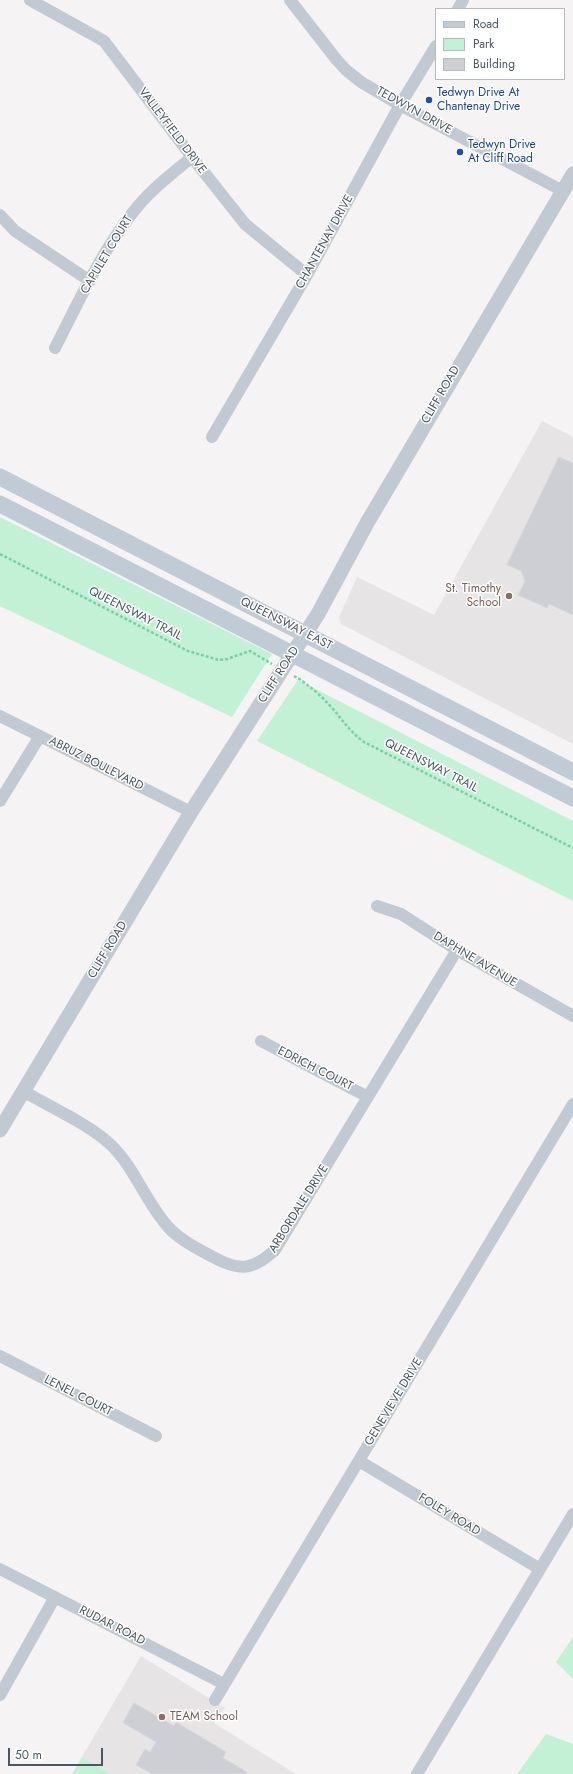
<!DOCTYPE html>
<style>
body{margin:0}
#map{position:relative;width:573px;height:1774px;overflow:hidden;background:#f5f3f3;font-family:Jost,sans-serif}
canvas{display:block}
.legend{position:absolute;left:435px;top:8px;width:130px;height:72px;box-sizing:border-box;background:#fff;border:1px solid #b7bbc0;margin:0;padding:5px 7px;list-style:none;font-size:12px;color:#4a5661}
.legend li{display:flex;align-items:center;gap:8px;height:20px}
.legend b{width:20px;border:1px solid #b7bbc0}
.scale{position:absolute;left:8px;top:1748px;width:95px;height:18px;box-sizing:border-box;border:2px solid #4a5661;border-top:0;padding-left:5px;font-size:12px;line-height:14px;white-space:nowrap;color:#4a5661;-webkit-text-stroke:3px #fff;paint-order:stroke}
</style>
<div id="map">
<canvas width="573" height="1774"></canvas>
<ul class="legend">
<li><b style="height:5px;background:#c1cbd6"></b>Road</li>
<li><b style="height:11px;background:#c3f1d5"></b>Park</li>
<li><b style="height:11px;background:#cdcfd5"></b>Building</li>
</ul>
<div class="scale">50 m</div>
</div>
<script>
const context = document.querySelector('canvas').getContext('2d');
context.lineJoin = 'round';
function fill(path, color) {
  context.fillStyle = color;
  context.fill(path, 'evenodd');
}
function trace(path, color, width, dash) {
  context.strokeStyle = color;
  context.lineWidth = width;
  context.lineCap = dash ? 'butt' : 'round';
  context.setLineDash(dash || []);
  context.stroke(path);
}
function label(font, color, halo, rows, align = 'center') {
  context.font = font + ' Jost,sans-serif';
  context.lineWidth = 3;
  context.setLineDash([]);
  context.textBaseline = 'middle';
  context.strokeStyle = halo;
  context.fillStyle = color;
  for (const [text, x, y, turn = 0] of rows) {
    context.save();
    context.translate(x, y);
    context.rotate((+turn || 0) * Math.PI / 180);
    context.textAlign = isNaN(turn) ? turn : align;
    if (halo) context.strokeText(text, 0, 0);
    context.fillText(text, 0, 0);
    context.restore();
  }
}
const education = new Path2D(`
 M 542,421 L 573,437 L 573,744 L 341,624 L 339,617 L 357,577 L 434,615 Z
 M 141,1656 L 225,1708 L 214,1723 L 296,1774 L 112,1774 L 82,1757 Z`);
const green = new Path2D(`
 M 0,517 L 272,654 L 232,717 L 0,606 Z
 M 298,680 L 573,821 L 573,901 L 257,741 Z
 M 573,1637 L 573,1679 L 556,1662 Z
 M 546,1734 L 573,1744 L 573,1774 L 517,1774 Z
 M 82,1757 L 112,1774 L 72,1774 Z`);
const building = new Path2D(`
 M 559,457 L 573,463 L 573,615 L 549,604 L 547,608 L 518,595 L 525,581 L 521,571 L 507,565 Z
 M 134,1703 L 174,1726 L 176,1722 L 226,1752 L 223,1758 L 247,1772 L 246,1774 L 152,1774 L 136,1765 L 145,1749 L 150,1752 L 156,1742 L 123,1723 Z`);
const path = new Path2D(`
 M 0,554 L 188,651 L 219,660 L 227,659 L 250,651 L 272,664
 M 294,676 C 309,684 327,701 338,715 C 346,725 353,734 364,742 L 573,848`);
const minor = new Path2D(`
 M 30,0 L 104,41 L 192,157 L 245,224 L 307,275
 M 290,0 L 336,59 L 346,70 L 361,82 L 400,105 L 563,191
 M 458,9 L 463,0
 M 0,215 L 15,231 L 90,281
 M 55,348 C 79,301 101,252 134,211 C 150,190 172,174 192,157
 M 212,437 L 307,275 L 400,105 L 436,46
 M 0,716 L 191,812
 M 0,801 L 40,736
 M 377,906 L 401,914 L 457,950 L 573,1016
 M 261,1041 L 368,1097
 M 23,1091 C 50,1107 89,1124 111,1145 C 136,1169 146,1204 170,1229 C 182,1241 198,1249 213,1257 C 240,1272 253,1270 275,1250 L 457,950
 M 0,1356 L 156,1436
 M 359,1461 L 540,1569
 M 0,1569 L 224,1684
 M 0,1695 L 55,1597
 M 215,1700 L 573,1104
 M 417,1774 L 573,1514`);
const tertiary = new Path2D(`
 M 0,1130 L 191,812 L 318,614 L 367,523 L 573,174`);
const secondary = new Path2D(`
 M 0,477 L 573,772
 M 0,504 L 573,798`);
const markers = [
 [429,100,4,"#1a4fb4"],
 [460,152,4,"#1a4fb4"],
 [509,596,4,"#8d6e63"],
 [162,1717,4,"#8d6e63"]
];
const transitNames = [
 ["Tedwyn Drive At",437,93],
 ["Chantenay Drive",437,107],
 ["Tedwyn Drive",468,145],
 ["At Cliff Road",468,159]
];
const streetNames = [
 ["TEDWYN DRIVE",414,111,29],
 ["VALLEYFIELD DRIVE",172,131,53],
 ["CHANTENAY DRIVE",325,242,-61],
 ["CAPULET COURT",107,255,-59],
 ["CLIFF ROAD",441,395,-60],
 ["QUEENSWAY TRAIL",135,614,27],
 ["QUEENSWAY EAST",286,624,27],
 ["CLIFF ROAD",279,675,-57],
 ["ABRUZ BOULEVARD",96,764,27],
 ["QUEENSWAY TRAIL",431,766,27],
 ["CLIFF ROAD",108,950,-59],
 ["DAPHNE AVENUE",475,960,31],
 ["EDRICH COURT",315,1069,27],
 ["ARBORDALE DRIVE",299,1209,-58],
 ["LENEL COURT",78,1396,27],
 ["GENEVIEVE DRIVE",394,1402,-59],
 ["FOLEY ROAD",449,1515,31],
 ["RUDAR ROAD",112,1626,27]
];
const educationNames = [
 ["St. Timothy",501,589],
 ["School",501,603],
 ["TEAM School",170,1717,"left"]
];
fill(education, '#e6e4e5');
fill(green, '#c3f1d5');
fill(building, '#cdcfd5');
trace(building, '#d7d9de', 1);
trace(path, '#7ad0a6', 2.5, [3, 2]);
trace(minor, '#c1cad2', 12);
trace(tertiary, '#c1cad2', 15);
trace(secondary, '#c1cbd6', 17);
for (const [x, y, r, color] of markers) {
  const dot = new Path2D();
  dot.arc(x, y, r, 0, 2 * Math.PI);
  context.fillStyle = color;
  context.fill(dot);
  trace(dot, '#fff', 1.5);
}
label('12px', '#164399', '#fff', transitNames, 'left');
label('12px', '#4a5661', '#fff', streetNames);
label('12px', '#785e54', '#fff', educationNames, 'right');
</script>
